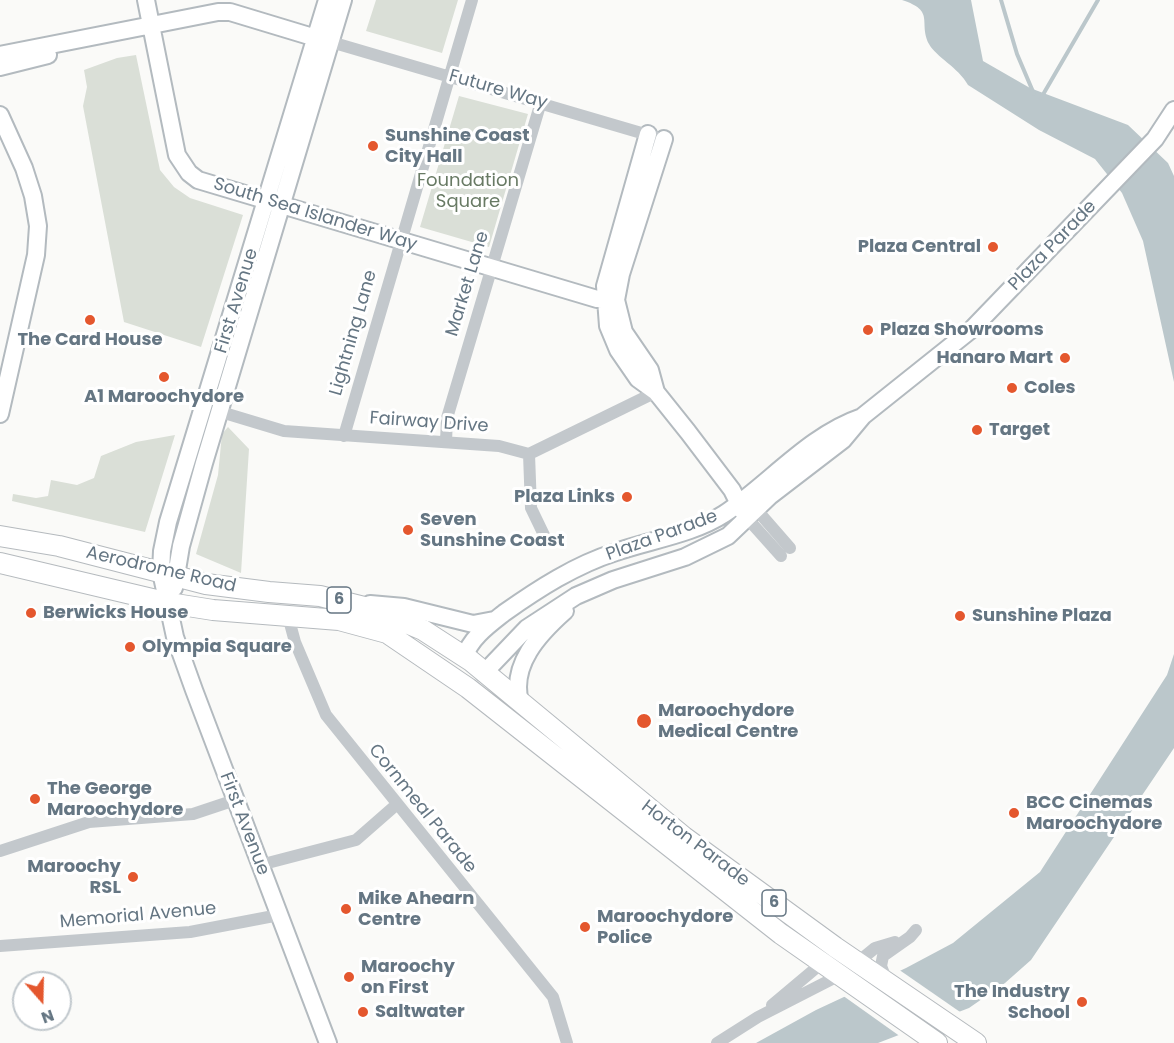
<!DOCTYPE html>
<style>
body{margin:0}
#map{position:relative;width:1174px;height:1043px;overflow:hidden;background:#fafaf8;font-family:Poppins,sans-serif}
canvas{display:block}
.north{position:absolute;left:12px;top:971px;width:60px;height:60px;box-sizing:border-box;background:#fff;border:2px solid #c1c8cd;border-radius:50%;rotate:160deg;font-size:16px;font-weight:700;line-height:24px;text-align:center;color:#657683}
.north::after{content:'';display:block;margin:auto;width:21px;height:27px;background:#e4572e;clip-path:polygon(50% 0,100% 100%,50% 72%,0 100%)}
</style>
<div id="map">
<canvas width="1174" height="1043"></canvas>
<div class="north">N</div>
</div>
<script>
const context = document.querySelector('canvas').getContext('2d');
context.lineJoin = 'round';
function fill(path, color) {
  context.fillStyle = color;
  context.fill(path, 'evenodd');
}
function trace(path, color, width, dash) {
  context.strokeStyle = color;
  context.lineWidth = width;
  context.lineCap = dash ? 'butt' : 'round';
  context.setLineDash(dash || []);
  context.stroke(path);
}
function label(font, color, halo, rows, align = 'center') {
  context.font = font + ' Poppins,sans-serif';
  context.lineWidth = 6;
  context.setLineDash([]);
  context.textBaseline = 'middle';
  context.strokeStyle = halo;
  context.fillStyle = color;
  for (const [text, x, y, turn = 0] of rows) {
    context.save();
    context.translate(x, y);
    context.rotate((+turn || 0) * Math.PI / 180);
    context.textAlign = isNaN(turn) ? turn : align;
    if (halo) context.strokeText(text, 0, 0);
    context.fillText(text, 0, 0);
    context.restore();
  }
}
const green = new Path2D(`
 M 376,0 L 458,0 L 442,53 L 366,31 Z
 M 136,55 L 160,170 L 174,187 L 190,198 L 243,215 L 201,347 L 124,322 L 83,106 L 87,87 L 84,70 L 117,58 Z
 M 459,96 L 528,114 L 489,247 L 420,227 Z
 M 228,427 L 249,449 L 241,573 L 196,554 L 218,475 L 222,434 Z
 M 175,435 L 145,532 L 12,501 L 13,494 L 36,498 L 48,496 L 51,480 L 77,485 L 94,478 L 101,456 L 136,442 Z`);
const water = new Path2D(`
 M 902,0 L 971,0 L 983,61 L 1030,88 L 1128,125 L 1168,163 L 1174,176 L 1174,382 L 1143,241 L 1122,193 L 1095,159 L 1039,130 L 968,85 C 958,67 936,57 929,44 C 918,22 936,11 902,0 Z
 M 1174,654 L 1174,748 L 1031,960 L 1005,983 L 969,1008 L 878,1043 L 756,1043 L 816,1010 L 906,968 L 953,943 L 1040,872 L 1167,675 Z`);
const pier = new Path2D(`
 M 898,969 L 963,1014 L 901,1037 L 842,995 Z`);
const stream = new Path2D(`
 M 1001,0 L 1017,54 L 1034,94
 M 1041,98 L 1098,0`);
const street = new Path2D(`
 M 331,42 L 655,137
 M 221,412 L 284,431 L 499,446 L 529,454
 M 344,436 L 472,0
 M 446,442 L 447,418 L 541,102
 M 529,454 L 656,392
 M 529,454 L 531,508 L 544,535
 M 756,509 L 790,548
 M 747,518 L 781,556
 M 288,616 L 295,642 L 326,715 L 553,997 L 567,1043
 M 0,851 L 89,822 L 193,814 L 235,800
 M 260,865 L 356,840 L 396,805
 M 0,946 L 190,932 L 279,915
 M 858,962 L 875,948 L 895,942
 M 886,979 L 881,966 L 883,956 L 910,937 L 916,930
 M 772,1005 L 822,963
 M 717,1043 L 758,1017 L 840,975`);
const secondary = new Path2D(`
 M 146,0 L 177,155 L 189,173 L 198,180 L 597,299 L 616,300
 M 327,0 L 168,522 L 162,551 L 161,572 L 175,637 L 194,690 L 328,1043
 M 0,55 L 218,12 L 230,12 L 316,38
 M 0,67 L 48,55
 M 0,115 L 24,168 L 33,196 L 38,226 L 36,255 L 0,414
 M 648,134 L 605,286 L 608,326 L 618,350 L 638,379 L 656,392 L 688,432 L 732,490 L 743,512
 M 656,392 L 650,370 L 624,332 L 616,300 L 621,274 L 664,139
 M 174,588 L 181,546 L 204,463 L 343,0
 M 370,604 L 404,607 L 473,624 L 494,620
 M 465,657 C 469,639 490,624 504,613 C 538,589 575,565 616,552 C 651,540 693,534 724,514 C 770,483 809,435 862,417
 M 484,673 L 527,628 L 576,596 L 613,580 L 685,557 L 728,536 L 770,496 L 843,440 L 863,416 L 972,329 L 1155,139 L 1174,110
 M 520,702 C 510,665 539,634 565,611`);
const primary = new Path2D(`
 M 0,536 L 59,546 L 206,584 L 269,592 L 320,596 L 376,610 L 423,630 L 471,661 L 684,837 L 835,947 L 976,1043
 M 0,563 L 169,603 L 213,610 L 339,620 L 387,633 L 468,688 L 781,934 L 937,1043`);
const markers = [
 [373,146,6,"#e4572e"],
 [993,247,6,"#e4572e"],
 [90,320,6,"#e4572e"],
 [868,330,6,"#e4572e"],
 [1065,358,6,"#e4572e"],
 [164,377,6,"#e4572e"],
 [1012,388,6,"#e4572e"],
 [977,430,6,"#e4572e"],
 [627,497,6,"#e4572e"],
 [408,530,6,"#e4572e"],
 [31,613,6,"#e4572e"],
 [960,616,6,"#e4572e"],
 [130,647,6,"#e4572e"],
 [644,721,8,"#e4572e"],
 [35,799,6,"#e4572e"],
 [1014,813,6,"#e4572e"],
 [133,877,6,"#e4572e"],
 [346,909,6,"#e4572e"],
 [585,927,6,"#e4572e"],
 [349,977,6,"#e4572e"],
 [1082,1002,6,"#e4572e"],
 [363,1012,6,"#e4572e"]
];
const shields = [
 [339,600,24],
 [774,903,24]
];
const shieldNames = [
 ["6",339,600],
 ["6",774,903]
];
const streetNames = [
 ["Future Way",498,90,16],
 ["South Sea Islander Way",315,215,17],
 ["Plaza Parade",1053,246,-46],
 ["Market Lane",468,284,-73],
 ["First Avenue",237,301,-73],
 ["Lightning Lane",354,333,-74],
 ["Fairway Drive",429,423,4],
 ["Plaza Parade",662,536,-20],
 ["Aerodrome Road",161,570,13],
 ["Cornmeal Parade",422,809,51],
 ["First Avenue",244,824,69],
 ["Horton Parade",695,844,37],
 ["Memorial Avenue",138,916,-5]
];
const poiNames = [
 ["Sunshine Coast",385,136],
 ["City Hall",385,157],
 ["Plaza Central",981,247,"right"],
 ["Plaza Showrooms",880,330],
 ["The Card House",90,340,"center"],
 ["Hanaro Mart",1053,358,"right"],
 ["Coles",1024,388],
 ["A1 Maroochydore",164,397,"center"],
 ["Target",989,430],
 ["Plaza Links",615,497,"right"],
 ["Seven",420,520],
 ["Sunshine Coast",420,541],
 ["Berwicks House",43,613],
 ["Sunshine Plaza",972,616],
 ["Olympia Square",142,647],
 ["Maroochydore",658,711],
 ["Medical Centre",658,732],
 ["The George",47,789],
 ["Maroochydore",47,810],
 ["BCC Cinemas",1026,803],
 ["Maroochydore",1026,824],
 ["Maroochy",121,867,"right"],
 ["RSL",121,888,"right"],
 ["Mike Ahearn",358,899],
 ["Centre",358,920],
 ["Maroochydore",597,917],
 ["Police",597,938],
 ["Maroochy",361,967],
 ["on First",361,988],
 ["The Industry",1070,992,"right"],
 ["School",1070,1013,"right"],
 ["Saltwater",375,1012]
];
const parkNames = [
 ["Foundation",468,181],
 ["Square",468,202]
];
fill(green, '#dadfd7');
fill(water, '#bbc7cb');
fill(pier, '#fafaf8');
trace(stream, '#bbc7cb', 4);
trace(secondary, '#b3babf', 20);
trace(primary, '#b5babe', 22);
trace(street, '#c3c8cc', 12);
trace(secondary, '#fff', 16);
trace(primary, '#fff', 20);
for (const [x, y, r, color] of markers) {
  const dot = new Path2D();
  dot.arc(x, y, r, 0, 2 * Math.PI);
  context.fillStyle = color;
  context.fill(dot);
  trace(dot, '#fff', 2);
}
for (const [x, y, w] of shields) {
  const box = new Path2D();
  box.roundRect(x - w / 2, y - 13, w, 26, 4.5);
  context.fillStyle = '#fff';
  context.fill(box);
  trace(box, '#657683', 1.5);
}
label('bold 16px', '#657683', null, shieldNames);
label('18px', '#657683', '#fff', streetNames);
label('bold 18px', '#657683', '#fff', poiNames, 'left');
label('18px', '#687a64', '#fff', parkNames);
</script>
